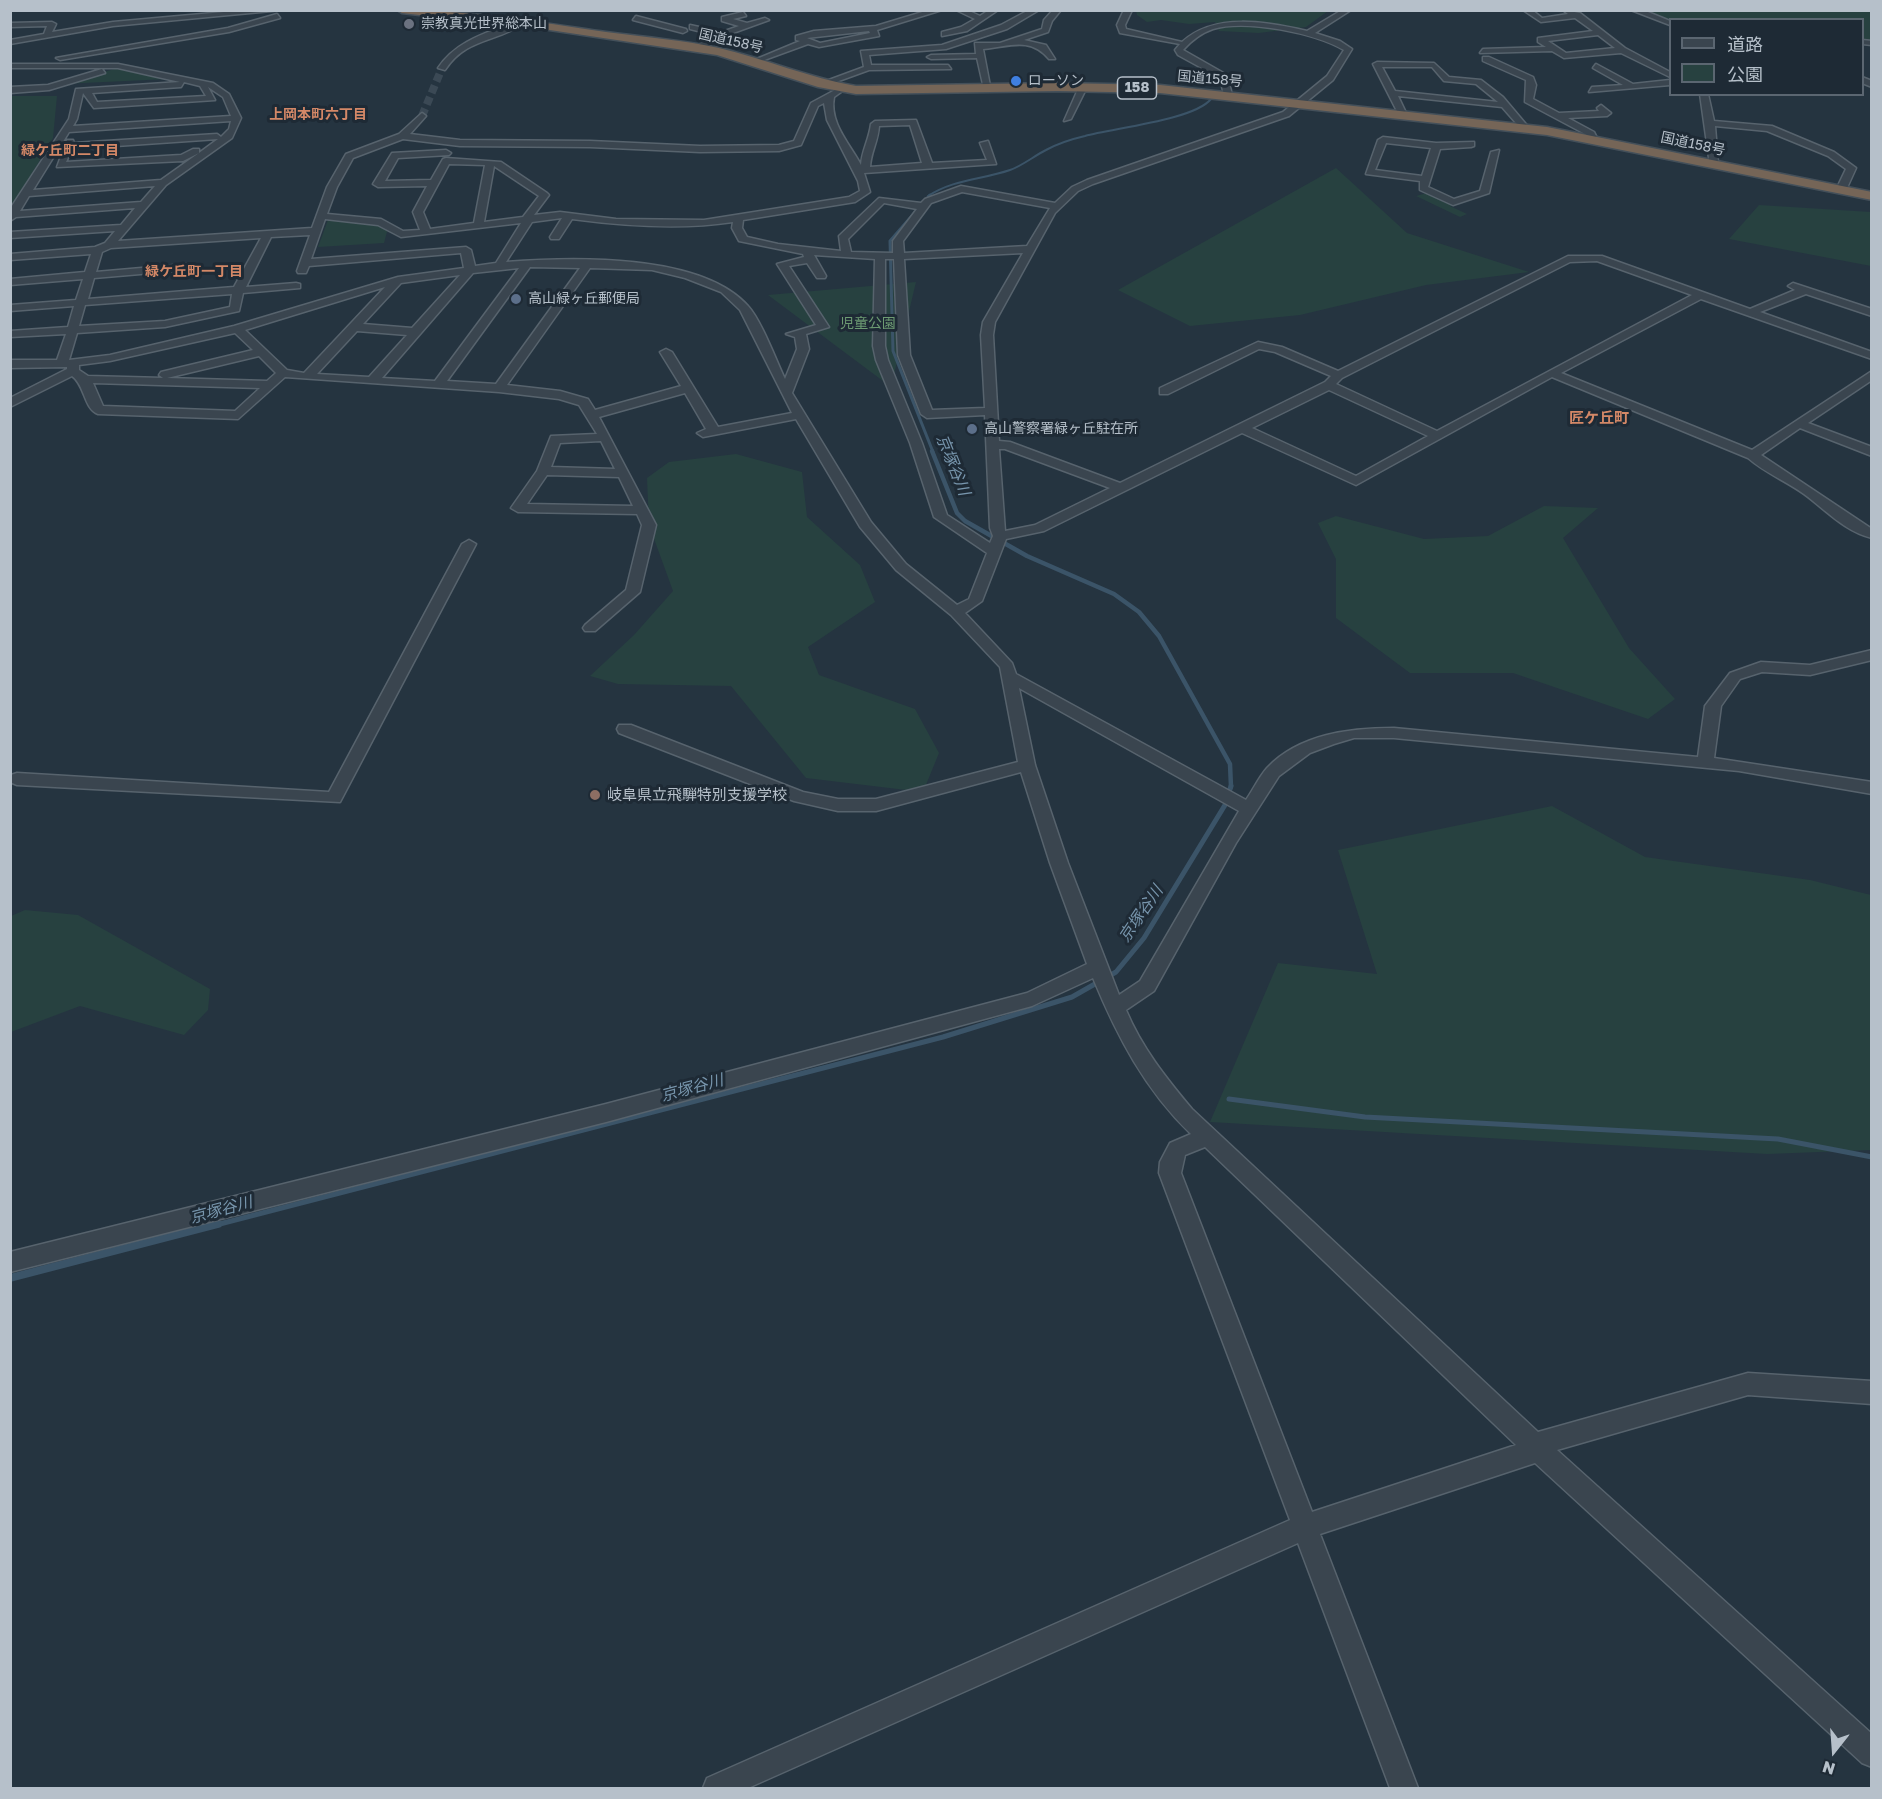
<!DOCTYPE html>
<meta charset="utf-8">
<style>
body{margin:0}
#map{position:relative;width:1882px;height:1799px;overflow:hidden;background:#253440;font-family:"Golos Text","Noto Sans JP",sans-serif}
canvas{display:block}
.frame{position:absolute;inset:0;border:12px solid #b6c0ca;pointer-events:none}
.legend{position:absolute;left:1669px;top:18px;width:195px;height:78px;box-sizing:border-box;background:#1e2a35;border:2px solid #5b6671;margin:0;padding:8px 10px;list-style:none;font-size:18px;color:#b6c0ca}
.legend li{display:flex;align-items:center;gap:12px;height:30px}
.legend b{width:30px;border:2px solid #5b6671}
.north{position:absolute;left:1804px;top:1721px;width:60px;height:60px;-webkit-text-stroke:4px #1e2a35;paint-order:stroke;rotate:197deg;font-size:16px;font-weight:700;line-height:24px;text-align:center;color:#b6c0ca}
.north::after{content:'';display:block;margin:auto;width:21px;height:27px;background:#b6c0ca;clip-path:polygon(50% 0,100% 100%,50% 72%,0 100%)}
</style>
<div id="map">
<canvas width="1882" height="1799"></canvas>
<div class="frame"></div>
<ul class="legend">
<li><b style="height:8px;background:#3a454f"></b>道路</li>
<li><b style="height:16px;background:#274140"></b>公園</li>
</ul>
<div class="north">N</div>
</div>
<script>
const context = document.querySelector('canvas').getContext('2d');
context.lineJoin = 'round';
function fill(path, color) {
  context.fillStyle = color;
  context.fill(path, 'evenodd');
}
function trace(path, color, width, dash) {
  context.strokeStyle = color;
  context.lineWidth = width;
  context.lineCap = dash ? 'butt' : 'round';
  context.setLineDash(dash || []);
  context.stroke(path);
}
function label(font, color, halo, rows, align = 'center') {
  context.font = font + ' "Golos Text","Noto Sans JP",sans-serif';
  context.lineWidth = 6;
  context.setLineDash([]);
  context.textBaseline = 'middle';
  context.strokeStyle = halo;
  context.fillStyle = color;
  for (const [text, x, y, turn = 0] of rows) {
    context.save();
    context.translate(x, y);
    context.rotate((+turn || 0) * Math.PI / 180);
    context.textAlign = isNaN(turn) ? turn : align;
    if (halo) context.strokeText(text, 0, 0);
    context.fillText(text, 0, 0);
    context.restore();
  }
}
const green = new Path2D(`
 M 1136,11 L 1325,10 L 1328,11 L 1306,27 L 1259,33 L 1219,31 L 1215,22 L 1189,24 L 1161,20 L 1147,22 L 1137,15 Z
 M 1640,11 L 1871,11 L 1871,41 L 1863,41 L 1862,20 L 1670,21 Z
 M 118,68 L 168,79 L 62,84 Z
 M 11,96 L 57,96 L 53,138 L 11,209 Z
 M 1336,168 L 1407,233 L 1529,272 L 1426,285 L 1300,315 L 1190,326 L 1118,290 Z
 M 1427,193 L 1452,205 L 1450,206 L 1467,214 L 1460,217 L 1416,196 Z
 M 1759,205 L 1871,212 L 1871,266 L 1729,239 Z
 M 334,217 L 388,228 L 384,243 L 318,247 L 328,220 Z
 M 916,282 L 891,387 L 768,295 Z
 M 736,454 L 802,472 L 807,517 L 860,565 L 875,602 L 808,647 L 819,675 L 915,709 L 939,753 L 923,792 L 806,778 L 731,686 L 618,684 L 590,676 L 634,635 L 673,591 L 649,525 L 647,478 L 669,462 Z
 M 1544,506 L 1598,508 L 1563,538 L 1629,648 L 1675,699 L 1648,719 L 1513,673 L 1410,673 L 1336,618 L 1336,559 L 1318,523 L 1336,516 L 1424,539 L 1488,536 Z
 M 1552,806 L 1645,857 L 1810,880 L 1871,895 L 1871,1150 L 1767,1154 L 1210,1122 L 1278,963 L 1377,974 L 1338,850 Z
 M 25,910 L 78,915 L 210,989 L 208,1010 L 184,1035 L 80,1006 L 11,1032 L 11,916 Z`);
const streamFar4 = new Path2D(`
 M 928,196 C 954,179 981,180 1010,170 C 1022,166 1034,156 1046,150 C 1057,144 1072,139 1085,136 C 1114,128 1194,120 1211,99`);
const streamFar3 = new Path2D(`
 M 930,195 L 890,241 L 893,351 L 933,452`);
const streamFar2 = new Path2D(`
 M 932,451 L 957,513 L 965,521 L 1027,556 L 1114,594 L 1139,612 L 1159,636 L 1230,764 L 1231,787`);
const streamFar1 = new Path2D(`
 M 1229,1099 L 1365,1117 L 1778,1139 L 1872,1157
 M 212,1226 L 943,1037 L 1072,997 L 1116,972 L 1144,938 L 1225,805 L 1231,786`);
const stream = new Path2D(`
 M 10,1278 L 218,1224`);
const minorTunnel = new Path2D(`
 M 422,116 L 442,68`);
const minor = new Path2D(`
 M 246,10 L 282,10 L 113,26 L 10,44 L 10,40 L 44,34 L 47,26 L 10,27 L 10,23 L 52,22 L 56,24 L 52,32 L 113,22 Z
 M 929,10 L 942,10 L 877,30 L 879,36 L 819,47 L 808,44 L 756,63 L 752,61 L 800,41 L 796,40 L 796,36 L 814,31 L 876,26 ZM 869,31 L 870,33 L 820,43 L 807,38 Z
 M 956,10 L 967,10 L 980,16 L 989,10 L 998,10 L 967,31 L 942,36 L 942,32 L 961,27 L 975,19 Z
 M 1029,10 L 1039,10 L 1007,29 L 946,49 L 869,55 L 871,65 L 948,65 L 951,69 L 869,70 L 825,86 L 818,84 L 864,67 L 861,51 L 942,45 L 1001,25 Z
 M 1053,10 L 1061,10 L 1052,21 L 1048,32 L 1024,40 L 1046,45 L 1055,59 L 1049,59 C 1029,36 1009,47 983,49 L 991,91 L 984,89 L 977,58 L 931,59 L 927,57 L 931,55 L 976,54 L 975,43 L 1000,43 L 1042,29 L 1044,20 Z
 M 1124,10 L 1132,10 L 1125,25 L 1126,29 L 1182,42 C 1215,12 1267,22 1307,31 L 1342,10 L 1351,10 L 1315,33 L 1340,41 L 1352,49 L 1333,80 L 1289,116 L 1093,184 L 1078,191 L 1055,213 L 995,322 L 993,335 L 999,441 L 1010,442 L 1120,483 L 1325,382 L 1331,376 L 1275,352 L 1259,349 L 1168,394 L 1160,394 L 1160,388 L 1258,342 L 1282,347 L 1338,371 L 1568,256 L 1602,256 L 1750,309 L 1795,290 L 1788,286 L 1793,283 L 1872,309 L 1872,316 L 1806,294 L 1760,312 L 1872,352 L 1872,359 L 1701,299 L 1561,373 L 1752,450 L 1872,371 L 1872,380 L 1808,423 L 1872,447 L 1872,456 L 1800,428 L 1761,455 L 1872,529 L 1872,538 C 1844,531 1826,510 1804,494 C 1786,481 1765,473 1748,458 L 1552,377 L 1356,485 L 1242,433 L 1044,531 L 1006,539 L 982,601 L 965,613 L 1012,663 L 1016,674 L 1246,800 C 1253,790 1259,777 1267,768 C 1299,734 1350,728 1394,728 L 1698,757 L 1705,706 L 1730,673 L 1761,662 L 1810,665 L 1872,650 L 1872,660 L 1810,675 L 1762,672 L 1740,679 L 1721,706 L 1714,758 L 1872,782 L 1872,794 L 1739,771 L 1394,738 L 1354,738 L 1334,744 L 1310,753 L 1279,776 L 1236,843 L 1154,991 L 1126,1010 C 1142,1048 1166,1078 1192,1109 L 1538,1432 L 1748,1373 L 1872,1381 L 1872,1404 L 1748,1395 L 1557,1450 L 1872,1734 L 1872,1767 L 1862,1763 L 1535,1463 L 1320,1534 L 1418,1788 L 1390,1788 L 1298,1543 L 748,1788 L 703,1788 L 707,1778 L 1290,1520 L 1159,1173 L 1160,1162 L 1170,1143 L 1191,1134 C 1145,1090 1117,1036 1093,978 L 1032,1006 L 606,1122 L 10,1272 L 10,1252 L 606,1104 L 1027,993 L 1087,964 L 1050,863 L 1021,772 L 876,811 L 838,811 L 794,801 L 619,733 L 617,729 L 619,725 L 631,725 L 803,792 L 838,799 L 876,799 L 1018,762 L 1000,667 L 951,615 L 896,570 L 860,527 L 796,419 L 703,437 L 697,433 L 706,429 L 685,393 L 599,417 L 656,525 L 640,592 L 595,631 L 585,631 L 583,628 L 585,625 L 626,590 L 642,525 L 637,514 L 518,512 L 511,508 L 537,471 L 551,436 L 597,434 L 579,405 L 559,399 L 499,392 L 285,377 L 238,419 L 98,414 C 84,409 85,385 72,376 L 10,407 L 10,398 L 67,369 L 67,367 L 10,368 L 10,360 L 57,360 L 66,334 L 10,337 L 10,331 L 68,327 L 74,306 L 10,311 L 10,305 L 76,300 L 83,279 L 10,285 L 10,279 L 85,272 L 91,254 L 10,260 L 10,254 L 95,247 L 105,243 L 115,231 L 10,238 L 10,232 L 121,225 L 135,208 L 16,217 L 10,221 L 10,209 L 69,119 L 76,89 L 180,82 L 118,68 L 10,68 L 10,64 L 118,64 L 213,83 L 229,94 L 241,118 L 232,138 L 166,185 L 118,241 L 312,228 L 327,187 L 346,154 L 399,134 L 422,113 L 426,116 L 410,134 L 460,140 L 590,141 L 700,146 L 779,145 L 794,141 L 811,103 L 837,89 L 841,92 L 834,97 C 829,123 850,144 861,165 C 862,150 869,140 871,124 L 875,121 L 916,120 L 932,163 L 987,160 L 980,143 L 988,141 L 996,164 L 864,173 L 870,192 L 855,202 L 743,220 L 742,228 L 747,237 L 778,244 L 841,251 L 839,236 L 879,198 L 921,203 L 925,199 L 961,186 L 1055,203 L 1072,187 L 1087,180 L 1283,112 L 1327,76 L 1344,50 C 1315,33 1246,19 1213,29 C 1201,33 1191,41 1183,50 L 1227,75 L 1232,95 L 1228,98 L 1224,95 L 1220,78 L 1178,55 L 1175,50 L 1180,44 L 1120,33 L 1117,25 ZM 184,82 L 200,86 L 206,96 L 97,102 L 92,93 L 181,87 ZM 208,87 L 223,97 L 231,116 L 73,126 L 77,119 L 83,93 L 94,108 L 215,100 ZM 824,103 L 827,120 L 858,181 L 860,191 L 849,197 L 704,220 L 616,219 L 560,212 L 534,215 L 549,195 L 547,193 L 501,162 L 446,158 L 443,159 L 431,180 L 385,181 L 398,158 L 449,155 L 451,153 L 446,150 L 392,153 L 373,184 L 378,187 L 427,186 L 413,212 L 420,230 L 403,231 L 381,219 L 327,214 L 337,187 L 353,158 L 403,139 L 460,146 L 590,147 L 700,152 L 779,151 L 801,145 L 818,106 ZM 231,121 L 229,129 L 221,137 L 217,134 L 74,143 L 73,140 L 67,140 L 57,167 L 183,161 L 199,153 L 161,180 L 33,190 L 69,132 ZM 910,125 L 922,163 L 870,167 C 871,151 878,142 879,126 ZM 218,139 L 199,153 L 199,149 L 193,149 L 181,155 L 66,162 L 72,149 ZM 449,164 L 485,165 L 474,223 L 430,229 L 423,212 ZM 494,166 L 539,196 L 523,217 L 484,222 ZM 155,186 L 141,202 L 20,211 L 29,196 ZM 962,192 L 1050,208 L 1027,246 L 904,253 L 903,241 L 931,203 ZM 884,203 L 917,209 L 893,241 L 893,253 L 851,252 L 848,239 ZM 562,218 L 550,237 L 551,239 L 559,239 L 572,219 C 625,226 680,230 733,222 L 732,228 L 739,241 L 803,254 L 804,257 L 777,264 L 816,325 L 786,334 L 795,337 L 797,349 L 785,379 C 776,360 761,320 748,306 C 701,253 572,257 506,262 L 532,222 ZM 325,219 L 378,225 L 401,237 L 521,223 L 496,263 L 475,266 L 471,250 L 466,247 L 311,259 ZM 310,235 L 297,271 L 298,273 L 306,273 L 309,266 L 461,253 L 464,268 L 398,277 L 234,326 L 110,355 L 69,360 L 77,333 L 165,327 L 239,311 L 243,293 L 300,288 L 300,284 L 296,283 L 246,287 L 271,237 ZM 261,238 L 234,287 L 88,299 L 94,278 L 187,270 L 192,267 L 187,264 L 96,272 L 102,252 L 111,248 ZM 1023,253 L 983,322 L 981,335 L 985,408 L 932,410 L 910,355 L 904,259 ZM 814,255 L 875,259 L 873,346 L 876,360 L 910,443 L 934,517 L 987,553 L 969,599 L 957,605 L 906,564 L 871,522 L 792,393 L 809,349 L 806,334 L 829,327 L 789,266 L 807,263 L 817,278 L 825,278 L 826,276 ZM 885,259 L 894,259 L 898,355 L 921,414 L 927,418 L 985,415 L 990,528 L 993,536 L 990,543 L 947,515 L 922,443 L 888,360 L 885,346 ZM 1597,261 L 1692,295 L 1437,431 L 1336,384 L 1342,378 L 1570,262 ZM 530,267 L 580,268 L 496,384 L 447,381 ZM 519,268 L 435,381 L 382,378 L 473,273 ZM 590,268 L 652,270 L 685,278 L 721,292 L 740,310 L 792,413 L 718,427 L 672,352 L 666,349 L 660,352 L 681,386 L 595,410 L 588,399 L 560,391 L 507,385 ZM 460,275 L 412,328 L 363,324 L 401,283 ZM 385,287 L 304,373 L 287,370 L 245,330 ZM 232,294 L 230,307 L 165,321 L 79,326 L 85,305 ZM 357,331 L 407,335 L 369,377 L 317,374 ZM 235,333 L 253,350 L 161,372 L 159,375 L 163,378 L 88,376 L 79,370 L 79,365 L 110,361 ZM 259,356 L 276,373 L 267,381 L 167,378 ZM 93,383 L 260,388 L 235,411 L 103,406 ZM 1329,390 L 1428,436 L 1356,476 L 1252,428 ZM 601,441 L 615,469 L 551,467 L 560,443 ZM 999,449 L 1005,449 L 1110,488 L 1035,525 L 1005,531 ZM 547,475 L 619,477 L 633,506 L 527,504 ZM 1019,688 L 1239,811 L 1140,981 L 1119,995 L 1068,863 L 1035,765 ZM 1205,1147 L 1516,1445 L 1312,1512 L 1181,1173 L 1185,1155 Z
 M 1523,10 L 1532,10 L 1542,18 L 1568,14 L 1563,10 L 1580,13 L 1625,48 L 1670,72 L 1670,77 L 1621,53 L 1564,58 L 1552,51 L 1480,53 L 1483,49 L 1546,47 L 1538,42 L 1538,38 L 1593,31 L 1575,18 L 1541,22 ZM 1598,35 L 1615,48 L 1566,53 L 1548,41 Z
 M 1631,10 L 1643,10 L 1670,21 L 1670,25 Z
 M 743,12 L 746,16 L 733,19 L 747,23 L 765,18 L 769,20 L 722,37 L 703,50 L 697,50 L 697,46 L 714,35 L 690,29 L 690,25 L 722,32 L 739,26 L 722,21 L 722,17 Z
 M 277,14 L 280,18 L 229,32 L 60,60 L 56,58 L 228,28 Z
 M 636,16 L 686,29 L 687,31 L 683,33 L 633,20 Z
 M 517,21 L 524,23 C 496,43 467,37 445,70 L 438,68 C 457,40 487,33 517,21 Z
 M 1862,40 L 1872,41 L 1872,45 L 1862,44 Z
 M 1483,57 L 1489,57 L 1533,77 L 1536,85 L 1533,99 L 1559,113 L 1599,111 L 1597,108 L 1601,105 L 1611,113 L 1607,116 L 1568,118 L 1594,132 L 1597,138 L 1589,140 L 1587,135 L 1525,102 L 1526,80 L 1483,61 Z
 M 1377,62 L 1434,63 L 1449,77 L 1481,80 L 1503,97 L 1530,129 L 1523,131 L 1502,107 L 1398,96 L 1407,115 L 1400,117 L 1373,64 ZM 1382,67 L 1432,67 L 1444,81 L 1476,84 L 1498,102 L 1395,91 Z
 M 1596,64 L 1633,84 L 1670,80 L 1670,85 L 1589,92 L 1592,87 L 1623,85 L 1593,68 Z
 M 102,69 L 105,73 L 49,90 L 10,93 L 10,87 L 48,85 Z
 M 1862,77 L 1872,81 L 1872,87 L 1862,83 Z
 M 1083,84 L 1087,87 L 1071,119 L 1064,121 L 1079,87 Z
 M 1700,94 L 1708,94 L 1714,121 L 1772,126 L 1834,152 L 1856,168 L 1846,190 L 1841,193 L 1836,190 L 1846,169 L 1828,156 L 1767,131 L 1715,126 L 1718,163 L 1710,165 Z
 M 1383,137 L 1436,143 L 1474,142 L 1474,146 L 1471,147 L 1440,149 L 1428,187 L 1454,199 L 1480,191 L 1491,152 L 1499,150 L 1489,193 L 1453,205 L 1420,190 L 1420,181 L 1366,174 L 1378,140 ZM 1386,143 L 1431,148 L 1422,176 L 1375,170 Z
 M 469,540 L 476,544 L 340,802 L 17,785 L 10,782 L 11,775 L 17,773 L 329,792 L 462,544 Z`);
const highway = new Path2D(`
 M 397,10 C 467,10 537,22 606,32 C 644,37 683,40 719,48 C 766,59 809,78 856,86 L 1058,83 L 1160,85 L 1547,127 L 1872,192 L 1872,200 L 1547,135 L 1160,93 L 1058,91 L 856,94 L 818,87 L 717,55 L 543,29 L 402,13 Z`);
const markers = [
 [409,24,6,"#6b7280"],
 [1016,81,6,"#3f7fe0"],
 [516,299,6,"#5c6f8a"],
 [972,429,6,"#5c6f8a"],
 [595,795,6,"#8d6e63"]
];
const farPoinames = [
 ["崇教真光世界総本山",421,24],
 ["ローソン",1028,81],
 ["高山緑ヶ丘郵便局",528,299],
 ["高山警察署緑ヶ丘駐在所",984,429]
];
const farStreetnames = [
 ["国道158号",731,41,13],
 ["国道158号",1210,79,5],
 ["国道158号",1693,144,12]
];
const shields = [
 [1137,88,39]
];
const shieldNames = [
 ["158",1137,88]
];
const farNeighbourhoodnames = [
 ["上岡本町六丁目",318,115],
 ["緑ケ丘町二丁目",70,151],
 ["緑ケ丘町一丁目",194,272]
];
const farParknames = [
 ["児童公園",868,324]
];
const farQuarternames = [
 ["匠ケ丘町",1599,418]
];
const poiNames = [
 ["岐阜県立飛騨特別支援学校",607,795]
];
const waterNames = [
 ["京塚谷川",953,465,68],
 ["京塚谷川",1141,914,-56],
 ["京塚谷川",692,1088,-15],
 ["京塚谷川",221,1210,-15]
];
fill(green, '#274140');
trace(streamFar4, '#3b5468', 2);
trace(streamFar3, '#3b5468', 3);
trace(streamFar2, '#3b5468', 4.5);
trace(streamFar1, '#3b5468', 5);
trace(stream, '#3b5468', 8);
trace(minorTunnel, '#3b4955', 8, [8, 4.5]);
trace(minor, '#57636d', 3);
trace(highway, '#44505a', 3);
fill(minor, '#3a454f');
fill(highway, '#756557');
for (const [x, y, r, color] of markers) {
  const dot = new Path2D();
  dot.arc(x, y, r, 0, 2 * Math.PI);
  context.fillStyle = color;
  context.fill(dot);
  trace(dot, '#1e2a35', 2);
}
label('14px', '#b6c0ca', '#1e2a35', farPoinames, 'left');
label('14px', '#b6c0ca', '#1e2a35', farStreetnames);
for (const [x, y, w] of shields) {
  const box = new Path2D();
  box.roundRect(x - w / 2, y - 11, w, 22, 4.5);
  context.fillStyle = '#1e2a35';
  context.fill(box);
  trace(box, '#b6c0ca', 1.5);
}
label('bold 14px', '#b6c0ca', null, shieldNames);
label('bold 14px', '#d48867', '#1e2a35', farNeighbourhoodnames);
label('14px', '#6d9b72', '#1e2a35', farParknames);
label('bold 15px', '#d48867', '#1e2a35', farQuarternames);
label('15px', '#b6c0ca', '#1e2a35', poiNames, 'left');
label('italic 16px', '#7795ac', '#1e2a35', waterNames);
</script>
